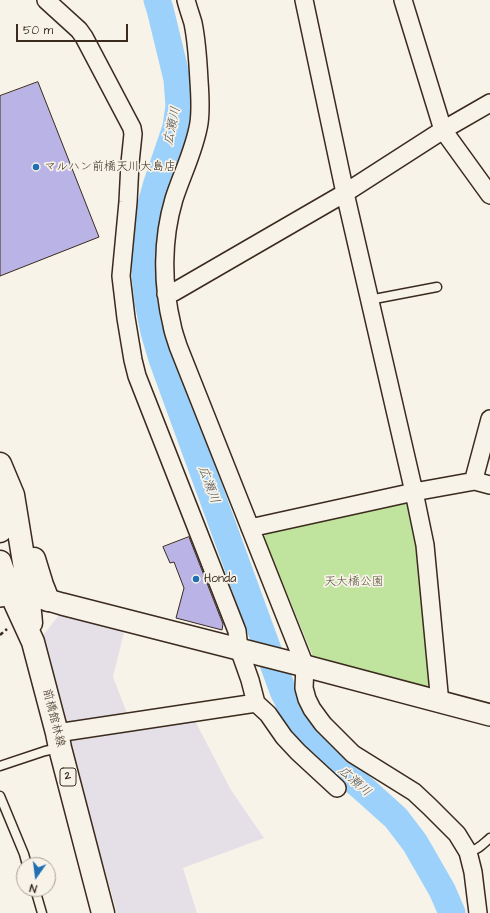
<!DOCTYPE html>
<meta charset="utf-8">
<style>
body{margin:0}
#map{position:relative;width:490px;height:913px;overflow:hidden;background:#f7f3e8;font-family:"Architects Daughter",sans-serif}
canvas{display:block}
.north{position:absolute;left:16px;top:857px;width:40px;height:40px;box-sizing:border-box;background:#f7f3e8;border:1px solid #aca397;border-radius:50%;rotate:194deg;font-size:11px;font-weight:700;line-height:16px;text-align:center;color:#3b2a1e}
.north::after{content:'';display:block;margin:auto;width:14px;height:18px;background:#1f6fb2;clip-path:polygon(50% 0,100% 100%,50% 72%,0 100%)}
.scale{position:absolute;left:16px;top:24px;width:112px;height:18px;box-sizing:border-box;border:2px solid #3b2a1e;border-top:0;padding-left:5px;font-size:12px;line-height:14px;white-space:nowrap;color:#3b2a1e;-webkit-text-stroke:3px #f7f3e8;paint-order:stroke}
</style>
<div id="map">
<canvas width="490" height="913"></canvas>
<div class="north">N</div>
<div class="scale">50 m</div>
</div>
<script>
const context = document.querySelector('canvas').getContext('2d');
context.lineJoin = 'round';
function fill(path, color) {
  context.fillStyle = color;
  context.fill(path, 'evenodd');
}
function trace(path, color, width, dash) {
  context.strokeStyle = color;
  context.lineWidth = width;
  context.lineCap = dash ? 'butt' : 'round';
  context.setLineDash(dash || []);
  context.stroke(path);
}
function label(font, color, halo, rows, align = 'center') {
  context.font = font + ' "Architects Daughter","Klee One",sans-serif';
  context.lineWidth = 3.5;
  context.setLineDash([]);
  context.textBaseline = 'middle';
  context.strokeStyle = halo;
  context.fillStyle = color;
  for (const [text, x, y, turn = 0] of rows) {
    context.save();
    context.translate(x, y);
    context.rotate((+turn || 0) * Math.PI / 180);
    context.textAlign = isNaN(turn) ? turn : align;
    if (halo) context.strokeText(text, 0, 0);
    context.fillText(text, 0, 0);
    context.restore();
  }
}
const built = new Path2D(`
 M 59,615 L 124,632 L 113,677 L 128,716 L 71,725 L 64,719 L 41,638 Z
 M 193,717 L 231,790 L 264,838 L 183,868 L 197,913 L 117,913 L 69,744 L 73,735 Z`);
const green = new Path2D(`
 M 402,501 L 410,506 L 419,548 L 431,684 L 422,688 L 314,659 L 264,537 L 268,529 Z`);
const river = new Path2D(`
 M 157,0 L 160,9 L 177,79 L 179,106 L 176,127 L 157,183 L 150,208 L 145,242 L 145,275 L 148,302 L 154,332 L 162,359 L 283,691 L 294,713 L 304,729 L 330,760 L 366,791 L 396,818 L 415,843 L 442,890 L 452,913`);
const building = new Path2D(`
 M 38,82 L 99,237 L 0,276 L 0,96 Z
 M 189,537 L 223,624 L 222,630 L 176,618 L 184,588 L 174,562 L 170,563 L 163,547 Z`);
const path = new Path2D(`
 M 0,635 L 7,629`);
const service = new Path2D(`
 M 369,300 L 437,287
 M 0,766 L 45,751 L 59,748
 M 0,796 L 24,854 L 27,865
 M 468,852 C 477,851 483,844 490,838
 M 35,889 L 42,913`);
const minor = new Path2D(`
 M 46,0 L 79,30 L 84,37 L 132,128 L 133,134 L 130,163 L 128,202 L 121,276 L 126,318 L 133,360 L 137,376 L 237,631 L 239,649 L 250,680 L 256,703 L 268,714 L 284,737 L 298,752 L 337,788
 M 186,0 C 188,8 191,16 193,23 C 197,42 198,62 199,81 C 200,95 201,109 199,123 C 195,149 182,174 174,199 C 162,239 162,284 172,325 C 173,332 176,339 178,346 L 305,666 L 304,688 L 307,699 L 312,709 L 323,724 L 353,754 L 414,792 L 430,807 L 457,834 L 468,852 L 473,872 L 478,913
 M 304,0 L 345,193 L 414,492 L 425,545 L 439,693 L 436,701
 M 403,0 L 443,130 L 490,195
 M 166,294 L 174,292 L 345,193 L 443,130 L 490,103
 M 475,481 L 475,475 L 490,419
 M 250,528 L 414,492 L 475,481 L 490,485
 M 57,733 L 256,703`);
const tertiary = new Path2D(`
 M 0,596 C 21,592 42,598 62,604 L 305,666 L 490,715`);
const primary = new Path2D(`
 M 0,464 L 13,495 L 27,581 L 31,623
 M 0,531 C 3,518 4,505 0,492
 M 34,559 L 42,585 L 48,600
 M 0,562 L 11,594 L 33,642 L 57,733 L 60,748 L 103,913`);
const markers = [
 [36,167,4,"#1f6fb2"],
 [196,579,4,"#1f6fb2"]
];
const shields = [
 [68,777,16]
];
const shieldNames = [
 ["2",68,777]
];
const poiNames = [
 ["マルハン前橋天川大島店",44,167],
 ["Honda",204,579]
];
const parkNames = [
 ["天大橋公園",354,582]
];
const streetNames = [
 ["前橋館林線",53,718,76]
];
const waterNames = [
 ["広瀬川",173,126,-78],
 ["広瀬川",208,485,70],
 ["広瀬川",354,782,41]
];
fill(built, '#e5e0e7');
fill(green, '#c0e39d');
trace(river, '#9bd1fa', 27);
fill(building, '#bab3e5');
trace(building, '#3b2a1e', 1);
trace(service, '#3b2a1e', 11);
trace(minor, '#3b2a1e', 20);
trace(tertiary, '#3b2a1e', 24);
trace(primary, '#3b2a1e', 25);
trace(path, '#3b2a1e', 2.5, [4, 3]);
trace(service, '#f7f3e8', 8);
trace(minor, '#f7f3e8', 17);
trace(tertiary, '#f7f3e8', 21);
trace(primary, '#f7f3e8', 22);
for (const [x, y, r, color] of markers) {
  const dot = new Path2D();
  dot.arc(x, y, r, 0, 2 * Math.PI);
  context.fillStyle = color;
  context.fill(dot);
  trace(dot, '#f7f3e8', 1.5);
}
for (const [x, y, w] of shields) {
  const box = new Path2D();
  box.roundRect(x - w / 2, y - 9, w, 18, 3);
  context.fillStyle = '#f7f3e8';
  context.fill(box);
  trace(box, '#3b2a1e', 1);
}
label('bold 11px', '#3b2a1e', null, shieldNames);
label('12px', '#3b2a1e', '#f7f3e8', poiNames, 'left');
label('12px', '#564f37', '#f7f3e8', parkNames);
label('12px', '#3b2a1e', '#f7f3e8', streetNames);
label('italic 13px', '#535455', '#f7f3e8', waterNames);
</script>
